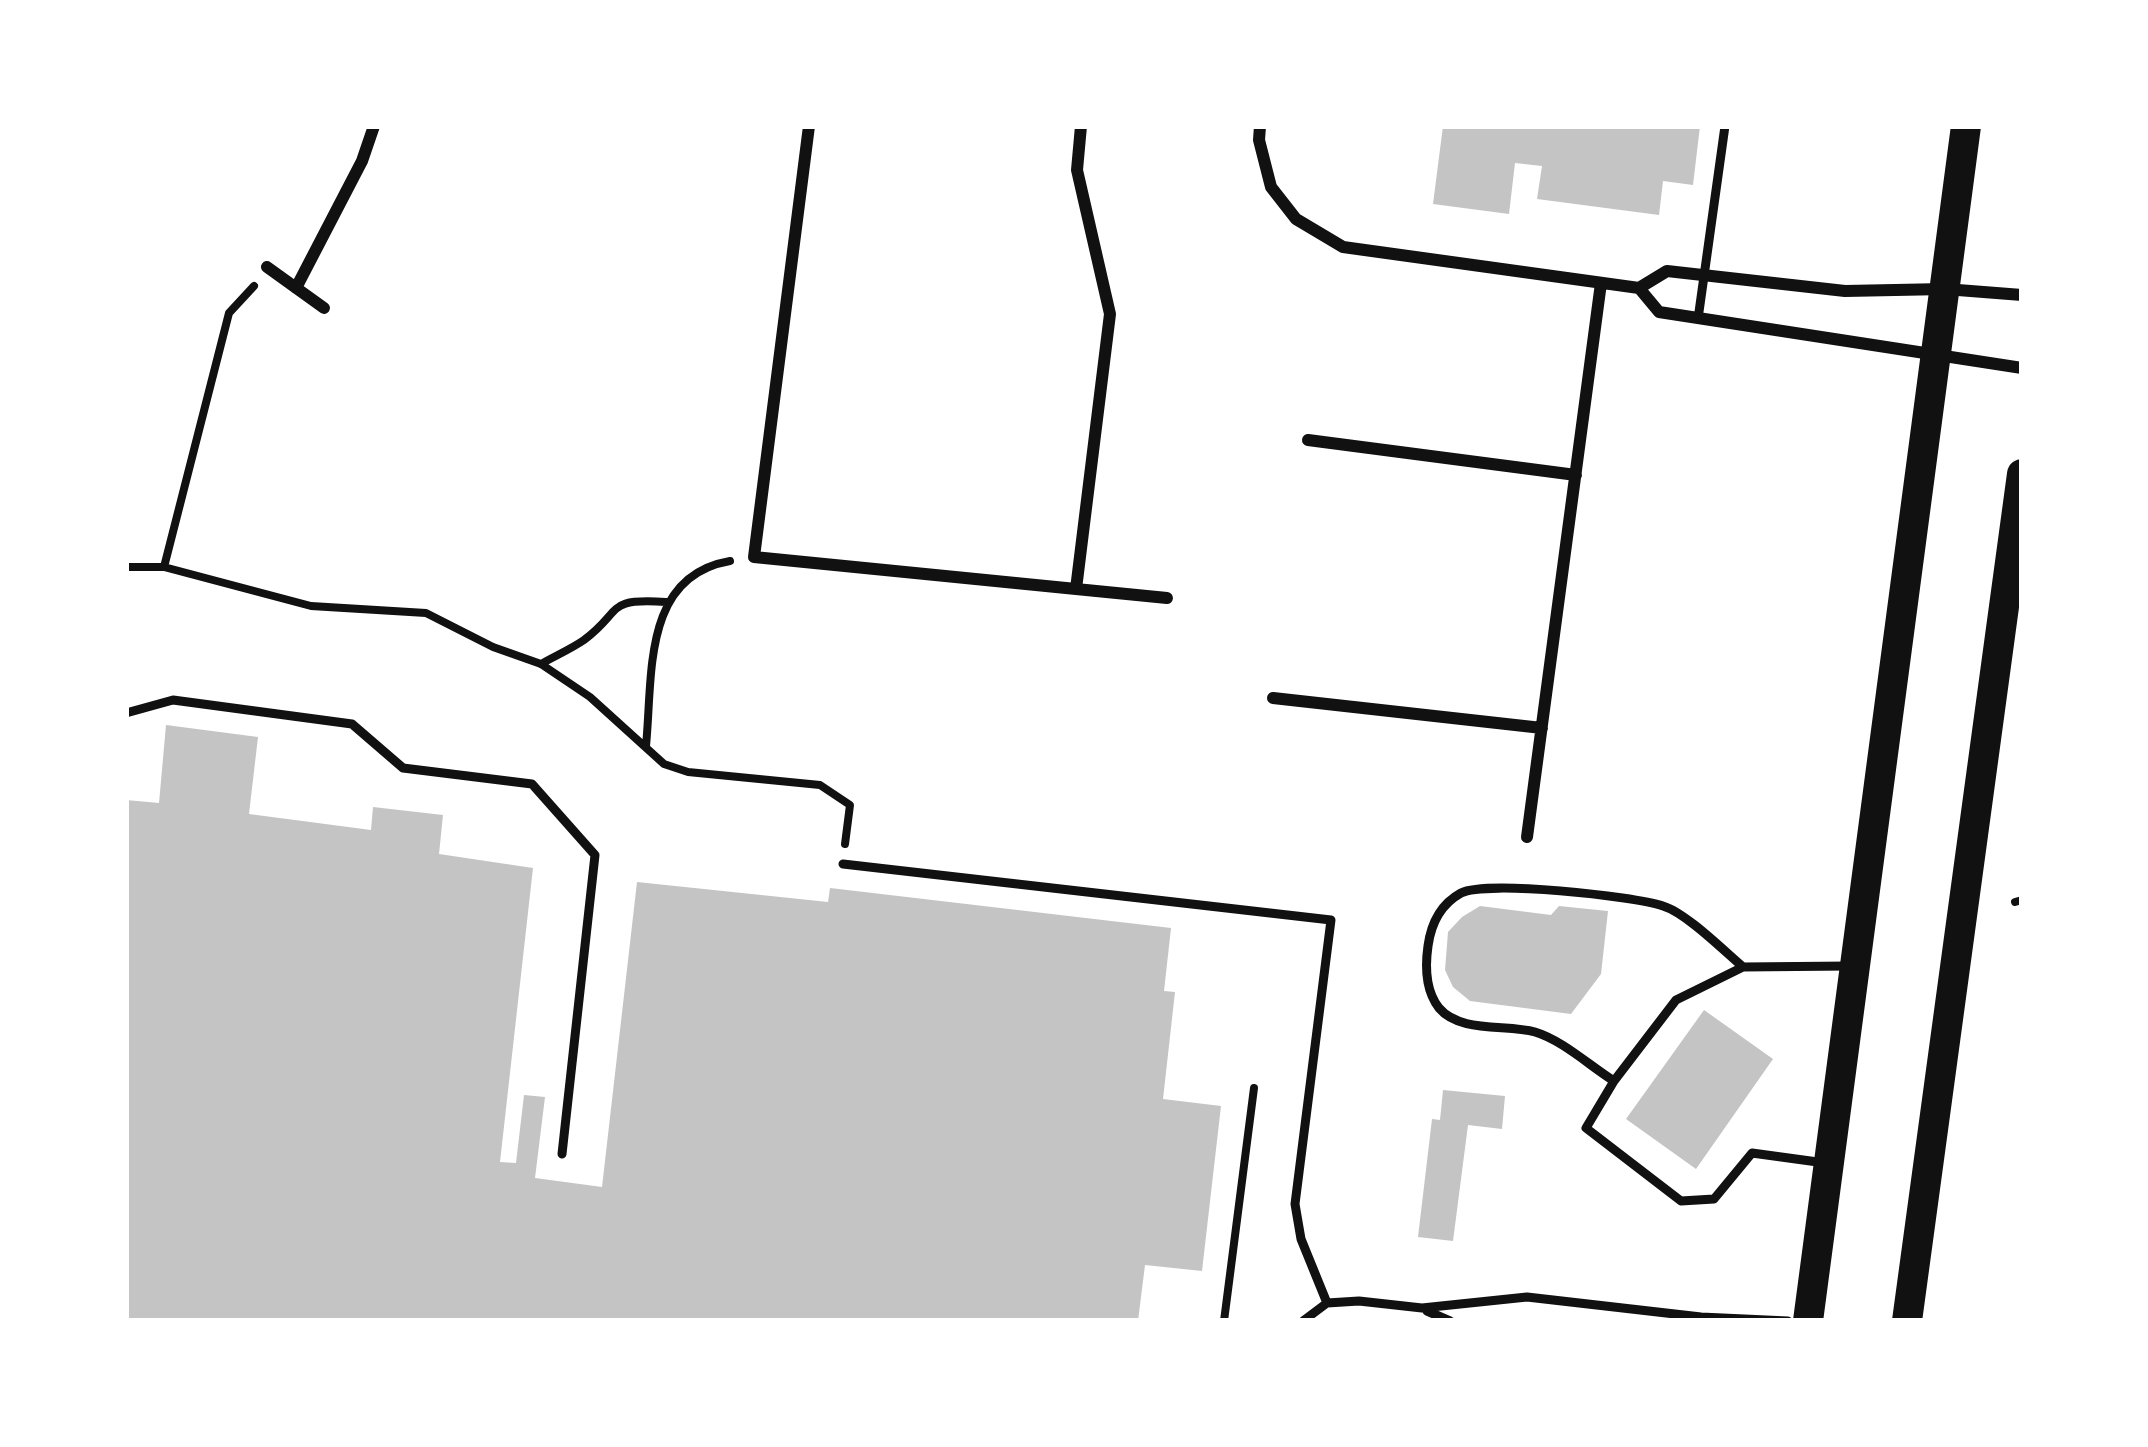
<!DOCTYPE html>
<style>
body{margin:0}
#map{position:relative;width:2148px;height:1447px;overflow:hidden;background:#fff;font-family:"DejaVu Sans",sans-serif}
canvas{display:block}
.frame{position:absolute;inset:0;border:129px solid #fff;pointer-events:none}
</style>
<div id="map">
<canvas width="2148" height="1447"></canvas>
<div class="frame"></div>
</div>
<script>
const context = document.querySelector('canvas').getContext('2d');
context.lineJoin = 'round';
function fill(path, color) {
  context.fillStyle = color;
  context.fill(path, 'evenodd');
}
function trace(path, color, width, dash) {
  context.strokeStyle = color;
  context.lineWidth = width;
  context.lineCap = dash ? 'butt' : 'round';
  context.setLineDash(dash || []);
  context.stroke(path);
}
const building = new Path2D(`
 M 1443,126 L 1700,126 L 1693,185 L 1663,181 L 1659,215 L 1537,199 L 1542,166 L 1515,163 L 1509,214 L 1433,204 Z
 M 166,725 L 258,737 L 249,814 L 371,830 L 373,807 L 443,815 L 439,854 L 533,868 L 500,1162 L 516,1163 L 524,1095 L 545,1097 L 535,1178 L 602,1187 L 637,882 L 828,902 L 830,888 L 1171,928 L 1164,991 L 1175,992 L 1163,1099 L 1221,1106 L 1202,1271 L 1145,1265 L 1138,1321 L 126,1321 L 126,800 L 159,803 Z
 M 1480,906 L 1551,915 L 1559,906 L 1608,911 L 1601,974 L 1571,1014 L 1470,1001 L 1453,987 L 1445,970 L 1448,932 L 1462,917 Z
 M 1704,1010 L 1773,1059 L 1696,1169 L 1626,1119 Z
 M 1443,1090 L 1505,1096 L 1502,1129 L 1468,1125 L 1453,1241 L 1418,1237 L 1432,1119 L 1440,1120 Z`);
const path = new Path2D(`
 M 126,567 L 164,567 L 311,606 L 426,613 L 493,647 L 541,664 L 590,697 L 664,764 L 688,772 L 820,785 L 850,805 L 845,844
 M 164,567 L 229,313 L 254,286
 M 541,664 C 555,656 571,649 584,640 C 624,610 604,598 666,602
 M 646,746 C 653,675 642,576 730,561
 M 2015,902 L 2022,900
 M 1224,1321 L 1254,1088`);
const service = new Path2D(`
 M 1698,319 L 1725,126
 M 126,713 L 173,700 L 352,724 L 403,768 L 532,784 L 595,855 L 562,1154
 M 843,864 L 1331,920 L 1295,1204 L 1301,1239 L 1327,1303
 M 1614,1081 C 1590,1066 1562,1040 1535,1032 C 1506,1024 1460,1033 1439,1008 C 1425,990 1425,967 1428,946 C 1431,924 1441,904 1461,893 C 1486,880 1633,896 1663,906 C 1686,913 1723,950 1743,967
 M 1825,1163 L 1752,1153 L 1714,1199 L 1681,1201 L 1586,1128 L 1614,1081 L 1676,1000 L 1743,967 L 1850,966
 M 1427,1311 L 1450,1321
 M 1303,1321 L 1327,1303 L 1359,1301 L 1422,1308 L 1527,1297 L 1701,1317 L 1788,1321`);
const minor = new Path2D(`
 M 809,126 L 754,557 L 1076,589 L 1110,314 L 1077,170 L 1081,126
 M 1260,126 L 1259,140 L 1271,187 L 1296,219 L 1343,247 L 1639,288 L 1667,271 L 1845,291 L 1945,289 L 2022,295
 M 267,267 L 324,308
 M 296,288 L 362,161 L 374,126
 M 1639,288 L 1659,312 L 2022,368
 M 1308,440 L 1576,475
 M 1076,589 L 1167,598
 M 1273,698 L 1542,728
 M 1527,837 L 1601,283`);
const primary = new Path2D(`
 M 1808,1321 L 1966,126
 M 1907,1321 L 2022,474`);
fill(building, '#c4c4c4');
trace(path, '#111', 8);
trace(service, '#111', 9);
trace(minor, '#111', 12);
trace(primary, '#111', 30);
</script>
